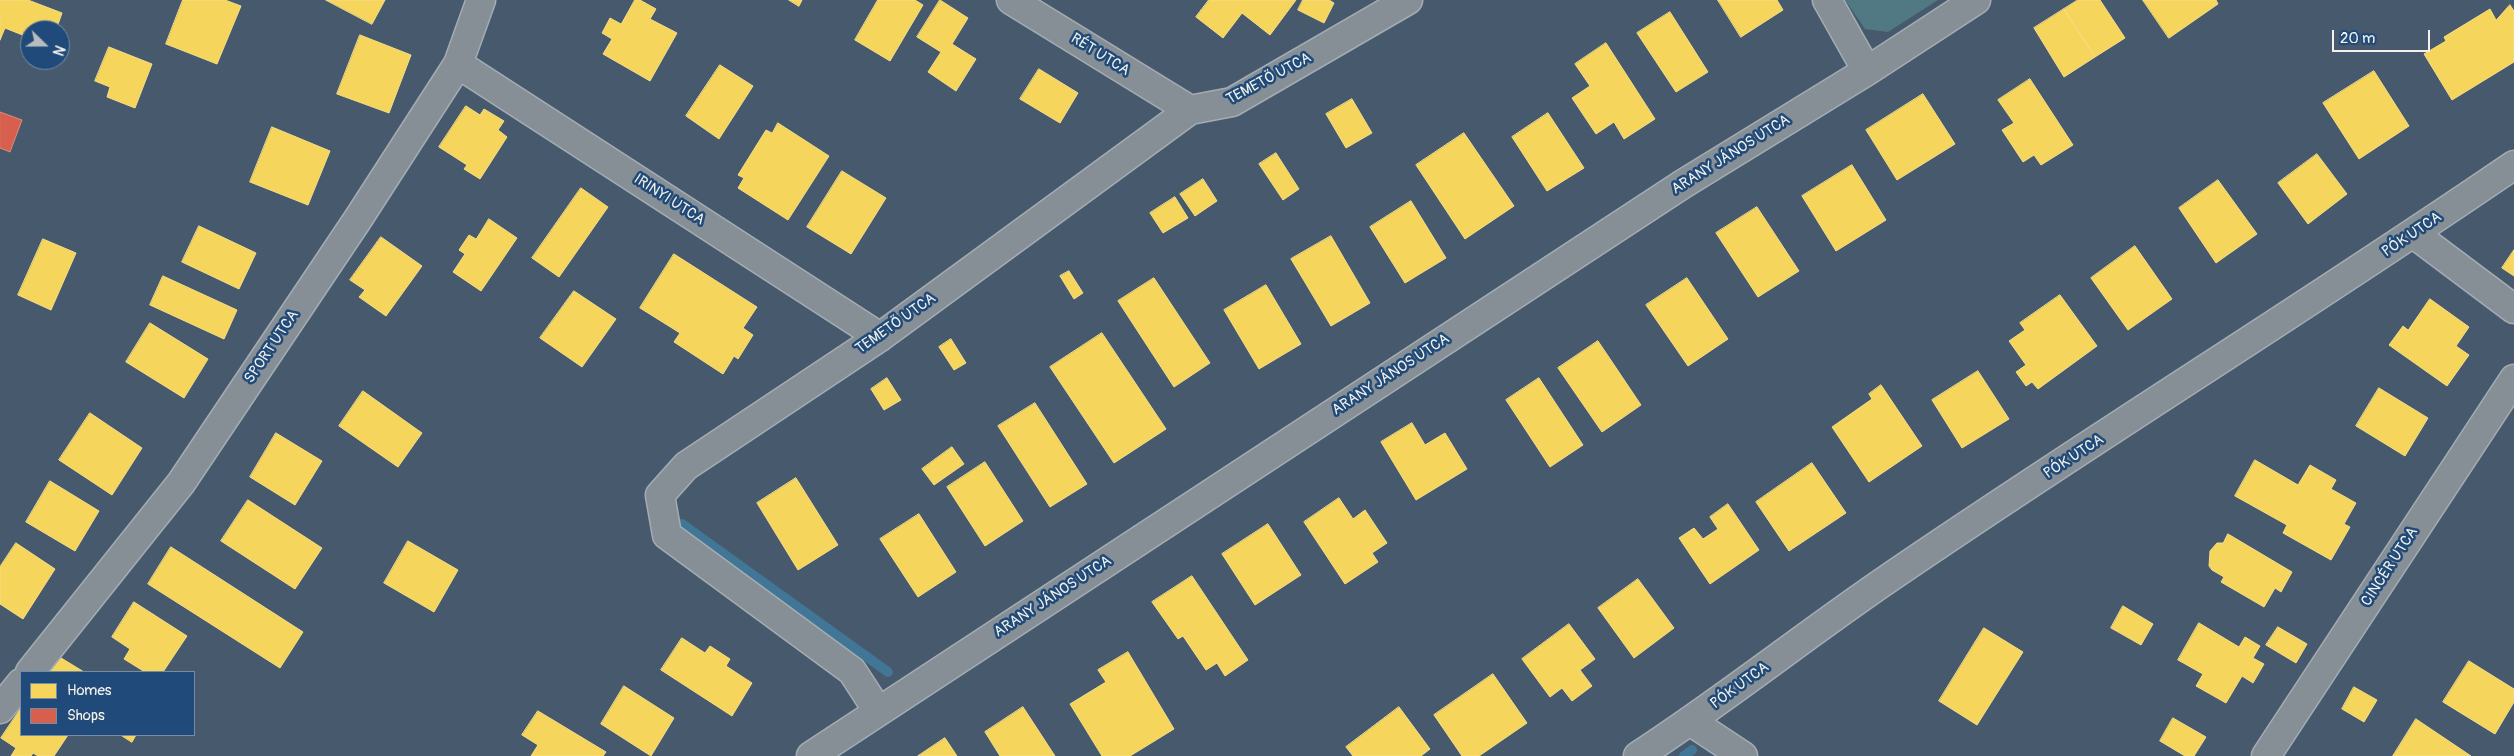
<!DOCTYPE html>
<meta charset="utf-8">
<style>
body{margin:0}
#map{position:relative;width:2514px;height:756px;overflow:hidden;background:#46596d;font-family:Pangolin,sans-serif}
canvas{display:block}
.legend{position:absolute;left:20px;top:671px;width:175px;height:65px;box-sizing:border-box;background:#1f4a7a;border:1px solid #748da6;margin:0;padding:6px 9px;list-style:none;font-size:15px;color:#f4f1e8}
.legend li{display:flex;align-items:center;gap:10px;height:25px}
.legend b{width:25px;border:1px solid #748da6}
.north{position:absolute;left:20px;top:20px;width:50px;height:50px;box-sizing:border-box;background:#1f4a7a;border:1px solid #748da6;border-radius:50%;rotate:112deg;font-size:14px;font-weight:700;line-height:20px;text-align:center;color:#f4f1e8}
.north::after{content:'';display:block;margin:auto;width:18px;height:22px;background:#b7bcbd;clip-path:polygon(50% 0,100% 100%,50% 72%,0 100%)}
.scale{position:absolute;left:2332px;top:30px;width:98px;height:22px;box-sizing:border-box;border:2px solid #f4f1e8;border-top:0;padding-left:6px;font-size:15px;line-height:18px;white-space:nowrap;color:#f4f1e8;-webkit-text-stroke:4px #1f4a7a;paint-order:stroke}
</style>
<div id="map">
<canvas width="2514" height="756"></canvas>
<ul class="legend">
<li><b style="height:14px;background:#f6d55c"></b>Homes</li>
<li><b style="height:14px;background:#d6604d"></b>Shops</li>
</ul>
<div class="north">N</div>
<div class="scale">20 m</div>
</div>
<script>
const context = document.querySelector('canvas').getContext('2d');
context.lineJoin = 'round';
function fill(path, color) {
  context.fillStyle = color;
  context.fill(path, 'evenodd');
}
function trace(path, color, width, dash) {
  context.strokeStyle = color;
  context.lineWidth = width;
  context.lineCap = dash ? 'butt' : 'round';
  context.setLineDash(dash || []);
  context.stroke(path);
}
function label(font, color, halo, rows, align = 'center') {
  context.font = font + ' Pangolin,sans-serif';
  context.lineWidth = 5;
  context.setLineDash([]);
  context.textBaseline = 'middle';
  context.strokeStyle = halo;
  context.fillStyle = color;
  for (const [text, x, y, turn = 0] of rows) {
    context.save();
    context.translate(x, y);
    context.rotate((+turn || 0) * Math.PI / 180);
    context.textAlign = isNaN(turn) ? turn : align;
    if (halo) context.strokeText(text, 0, 0);
    context.fillText(text, 0, 0);
    context.restore();
  }
}
const green = new Path2D(`
 M 1845,0 L 1938,0 L 1888,32 L 1865,29 Z`);
const homes = new Path2D(`
 M 0,0 L 28,0 L 62,13 L 56,30 L 30,30 L 30,38 L 5,28 L 0,40 Z
 M 183,0 L 225,0 L 241,6 L 217,64 L 166,44 Z
 M 326,0 L 385,0 L 372,24 Z
 M 635,0 L 640,0 L 656,9 L 650,19 L 677,33 L 650,81 L 603,54 L 612,39 L 602,33 L 610,18 L 621,24 Z
 M 789,0 L 802,0 L 799,6 Z
 M 878,0 L 915,0 L 923,5 L 890,61 L 855,40 Z
 M 940,0 L 968,18 L 952,44 L 976,59 L 956,91 L 928,72 L 941,52 L 917,37 Z
 M 1209,0 L 1296,0 L 1270,35 L 1242,13 L 1223,38 L 1196,17 Z
 M 1303,0 L 1329,0 L 1334,3 L 1324,23 L 1298,10 Z
 M 1718,0 L 1777,0 L 1783,10 L 1741,37 Z
 M 2078,0 L 2100,0 L 2125,38 L 2095,57 L 2064,9 Z
 M 2143,0 L 2216,0 L 2218,4 L 2169,38 Z
 M 2510,5 L 2514,11 L 2514,62 L 2452,100 L 2424,54 L 2446,41 L 2444,37 L 2490,9 L 2496,20 Z
 M 2064,9 L 2095,57 L 2064,77 L 2034,28 Z
 M 1670,12 L 1708,72 L 1676,92 L 1637,33 Z
 M 360,35 L 411,55 L 389,113 L 337,94 Z
 M 1606,43 L 1655,119 L 1624,139 L 1614,122 L 1596,134 L 1572,98 L 1590,86 L 1575,64 Z
 M 109,47 L 152,64 L 135,108 L 107,97 L 110,87 L 95,81 Z
 M 720,65 L 753,86 L 719,139 L 686,116 Z
 M 1039,69 L 1078,93 L 1060,123 L 1020,99 Z
 M 2374,71 L 2409,126 L 2359,159 L 2323,103 Z
 M 2030,79 L 2073,145 L 2041,165 L 2034,155 L 2023,162 L 2002,130 L 2014,123 L 1998,100 Z
 M 1923,94 L 1955,144 L 1897,180 L 1866,130 Z
 M 1352,99 L 1372,133 L 1346,148 L 1326,114 Z
 M 466,106 L 480,115 L 484,109 L 504,121 L 498,130 L 507,137 L 480,179 L 464,169 L 467,165 L 439,147 Z
 M 1548,113 L 1584,168 L 1547,191 L 1512,137 Z
 M 778,123 L 829,156 L 788,220 L 738,188 L 744,178 L 738,175 L 766,130 L 772,133 Z
 M 272,127 L 330,151 L 308,205 L 250,182 Z
 M 1464,133 L 1514,206 L 1465,239 L 1416,165 Z
 M 1276,153 L 1299,189 L 1283,200 L 1259,164 Z
 M 2317,154 L 2347,194 L 2308,224 L 2278,183 Z
 M 1852,165 L 1886,220 L 1836,251 L 1802,196 Z
 M 842,171 L 886,198 L 851,254 L 807,227 Z
 M 1203,179 L 1217,201 L 1195,216 L 1180,194 Z
 M 2218,180 L 2257,234 L 2216,263 L 2179,208 Z
 M 581,188 L 608,207 L 559,277 L 532,258 Z
 M 1175,197 L 1188,218 L 1163,233 L 1150,213 Z
 M 1411,201 L 1446,258 L 1405,283 L 1370,227 Z
 M 1757,207 L 1799,271 L 1758,297 L 1716,233 Z
 M 489,219 L 517,238 L 481,291 L 453,272 L 465,254 L 459,250 L 469,235 L 476,239 Z
 M 199,226 L 256,253 L 239,289 L 182,262 Z
 M 1331,236 L 1370,303 L 1331,326 L 1291,259 Z
 M 381,237 L 422,266 L 386,316 L 359,297 L 365,290 L 350,280 Z
 M 43,239 L 76,253 L 51,310 L 18,295 Z
 M 2135,246 L 2172,299 L 2128,330 L 2091,278 Z
 M 2514,250 L 2514,276 L 2502,268 Z
 M 674,254 L 757,307 L 743,328 L 753,335 L 738,359 L 734,356 L 723,374 L 674,342 L 680,333 L 640,308 Z
 M 1069,271 L 1083,293 L 1074,299 L 1060,276 Z
 M 163,276 L 237,310 L 224,339 L 150,305 Z
 M 1154,278 L 1210,363 L 1174,387 L 1118,301 Z
 M 1687,278 L 1728,339 L 1688,366 L 1646,305 Z
 M 1266,285 L 1301,344 L 1259,369 L 1224,310 Z
 M 574,291 L 616,319 L 582,367 L 540,338 Z
 M 2060,295 L 2097,346 L 2038,389 L 2032,382 L 2026,386 L 2016,372 L 2026,365 L 2009,341 L 2025,330 L 2020,323 Z
 M 2430,299 L 2469,327 L 2456,346 L 2469,355 L 2447,386 L 2389,345 L 2403,326 L 2408,330 Z
 M 150,323 L 208,359 L 184,398 L 126,362 Z
 M 1102,333 L 1166,429 L 1114,463 L 1050,367 Z
 M 951,339 L 966,363 L 954,370 L 939,347 Z
 M 1598,341 L 1641,405 L 1602,432 L 1558,368 Z
 M 1978,371 L 2009,419 L 1962,448 L 1932,400 Z
 M 887,378 L 901,400 L 884,410 L 871,389 Z
 M 1539,378 L 1583,445 L 1550,467 L 1506,400 Z
 M 1881,385 L 1922,446 L 1869,482 L 1832,427 L 1872,399 L 1869,394 Z
 M 2379,388 L 2428,418 L 2405,456 L 2356,426 Z
 M 363,391 L 422,433 L 398,467 L 339,426 Z
 M 1035,403 L 1087,484 L 1050,507 L 998,426 Z
 M 90,413 L 142,448 L 112,495 L 59,460 Z
 M 1412,423 L 1425,445 L 1445,433 L 1467,469 L 1416,500 L 1381,442 Z
 M 276,433 L 322,461 L 295,505 L 250,477 Z
 M 952,447 L 964,464 L 934,485 L 922,469 Z
 M 2255,460 L 2298,485 L 2310,465 L 2336,480 L 2331,489 L 2356,503 L 2344,524 L 2350,527 L 2331,560 L 2283,533 L 2287,525 L 2235,496 Z
 M 985,462 L 1023,521 L 985,546 L 947,487 Z
 M 1812,463 L 1846,513 L 1789,551 L 1756,502 Z
 M 796,478 L 838,545 L 798,570 L 757,503 Z
 M 50,481 L 99,511 L 75,551 L 26,522 Z
 M 1339,498 L 1353,519 L 1365,510 L 1387,543 L 1372,553 L 1378,562 L 1345,584 L 1304,522 Z
 M 248,500 L 322,548 L 295,589 L 221,541 Z
 M 1728,504 L 1759,550 L 1710,584 L 1679,538 L 1694,528 L 1703,539 L 1718,529 L 1710,517 Z
 M 919,514 L 956,572 L 918,597 L 880,539 Z
 M 1268,524 L 1301,575 L 1255,605 L 1222,554 Z
 M 2228,534 L 2292,572 L 2281,592 L 2275,588 L 2264,607 L 2221,582 L 2224,577 L 2212,570 L 2209,566 L 2210,551 L 2217,543 L 2223,543 Z
 M 408,541 L 458,570 L 434,612 L 384,583 Z
 M 16,543 L 55,569 L 23,619 L 0,604 L 0,567 Z
 M 171,547 L 303,632 L 280,668 L 148,584 Z
 M 1192,576 L 1248,660 L 1225,676 L 1217,663 L 1206,670 L 1183,636 L 1178,639 L 1152,602 Z
 M 1638,579 L 1674,628 L 1634,658 L 1598,608 Z
 M 134,602 L 187,636 L 163,672 L 145,672 L 124,659 L 130,649 L 112,637 Z
 M 2123,606 L 2153,624 L 2141,645 L 2111,628 Z
 M 2199,623 L 2239,647 L 2245,637 L 2260,646 L 2253,658 L 2264,664 L 2253,683 L 2242,676 L 2226,703 L 2196,686 L 2203,674 L 2178,660 Z
 M 1569,624 L 1595,659 L 1580,670 L 1592,686 L 1572,701 L 1562,688 L 1550,697 L 1522,659 Z
 M 2278,627 L 2307,644 L 2296,663 L 2266,645 Z
 M 1984,628 L 2023,652 L 1977,725 L 1939,701 Z
 M 682,638 L 705,653 L 710,646 L 730,659 L 726,666 L 752,683 L 732,716 L 661,670 Z
 M 1128,652 L 1174,729 L 1130,756 L 1102,756 L 1070,704 L 1106,682 L 1098,670 Z
 M 53,653 L 84,672 L 41,672 Z
 M 2469,661 L 2514,689 L 2514,702 L 2495,734 L 2443,702 Z
 M 1493,674 L 1527,723 L 1479,756 L 1462,756 L 1434,715 Z
 M 624,686 L 674,718 L 651,756 L 601,724 Z
 M 2354,687 L 2377,700 L 2364,722 L 2342,709 Z
 M 1023,707 L 1055,756 L 1000,756 L 985,732 Z
 M 1399,707 L 1430,749 L 1421,756 L 1353,756 L 1346,747 Z
 M 21,708 L 21,735 L 68,735 L 54,756 L 38,756 L 33,753 L 31,756 L 11,756 L 16,748 L 1,738 Z
 M 538,711 L 606,752 L 603,756 L 531,756 L 538,745 L 522,735 Z
 M 2173,718 L 2206,737 L 2194,756 L 2185,756 L 2160,741 Z
 M 2416,719 L 2471,756 L 2393,756 Z
 M 121,735 L 136,735 L 132,742 Z
 M 945,738 L 957,756 L 918,756 Z`);
const shops = new Path2D(`
 M 0,112 L 22,120 L 10,152 L 0,148 Z`);
const stream = new Path2D(`
 M 682,524 L 888,672
 M 1684,756 L 1692,750`);
const minor = new Path2D(`
 M 1011,0 L 1190,110
 M 1827,0 L 1867,71
 M 458,64 L 880,337
 M 2414,234 L 2514,309
 M 30,672 L 181,483 L 358,219 L 458,64 L 481,0
 M 0,709 L 21,683
 M 878,711 L 852,671 L 667,535 L 660,495 L 686,466 L 880,337 L 1190,110 L 1232,102 L 1408,0
 M 1690,721 L 1743,756
 M 811,756 L 1683,184 L 1867,71 L 1976,0
 M 1638,756 C 1724,700 1804,636 1889,578 C 2095,437 2308,306 2514,165
 M 2266,756 L 2514,379`);
const streetNames = [
 ["RÉT UTCA",1100,55,32],
 ["TEMETŐ UTCA",1269,79,-28],
 ["ARANY JÁNOS UTCA",1731,155,-32],
 ["IRINYI UTCA",669,200,33],
 ["PÓK UTCA",2412,235,-34],
 ["TEMETŐ UTCA",896,324,-35],
 ["SPORT UTCA",272,347,-56],
 ["ARANY JÁNOS UTCA",1391,375,-33],
 ["PÓK UTCA",2074,457,-33],
 ["CINCÉR UTCA",2390,567,-57],
 ["ARANY JÁNOS UTCA",1053,597,-33],
 ["PÓK UTCA",1740,686,-36]
];
fill(green, '#507983');
fill(homes, '#f6d55c');
trace(homes, '#f5dd86', 1);
fill(shops, '#d6604d');
trace(shops, '#df8c7c', 1);
trace(stream, '#417696', 10);
trace(minor, '#a4acb3', 31);
trace(minor, '#878f96', 28);
label('15px', '#f4f1e8', '#1f4a7a', streetNames);
</script>
